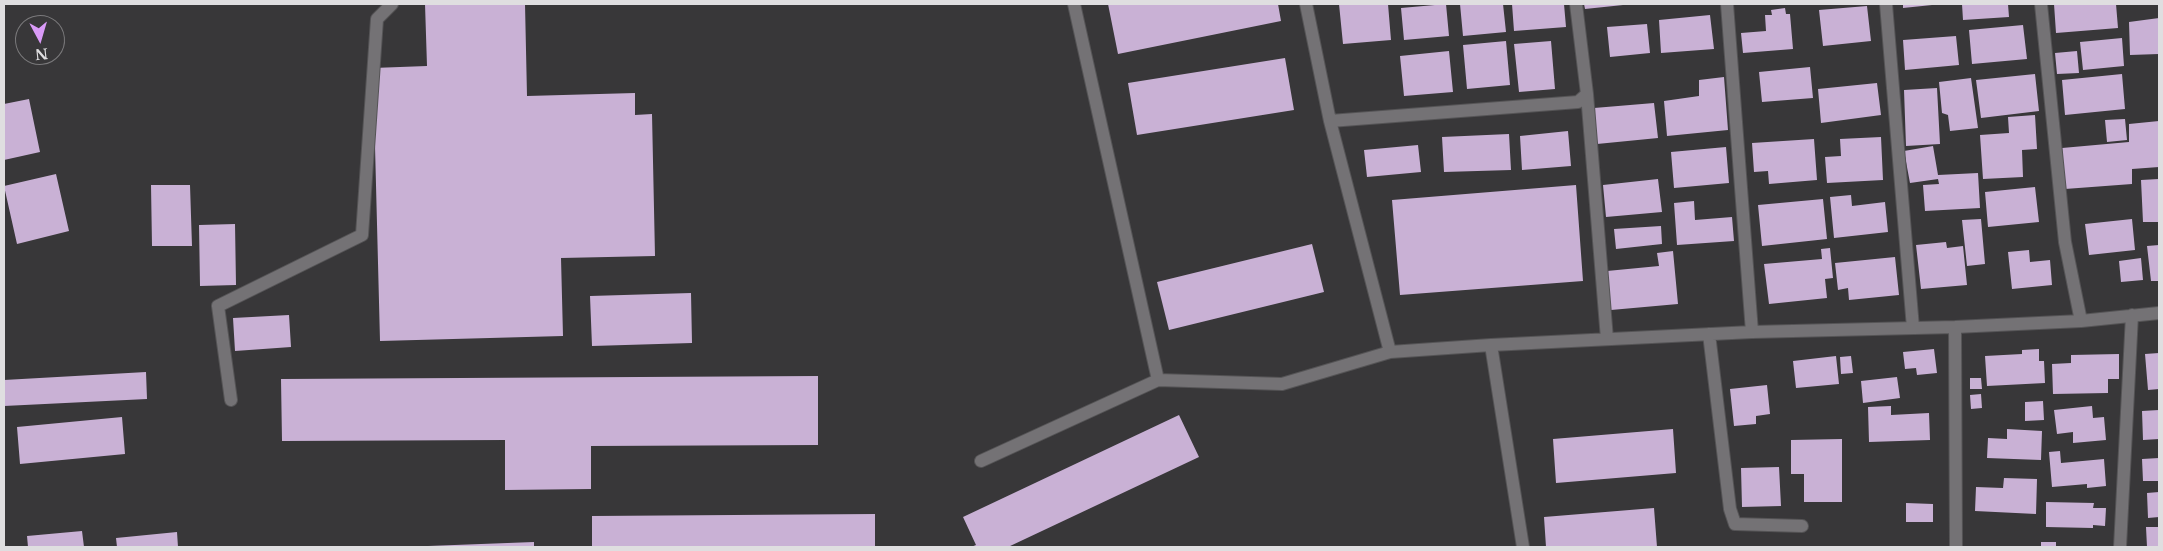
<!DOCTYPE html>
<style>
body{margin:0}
#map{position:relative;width:2163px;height:551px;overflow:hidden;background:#383739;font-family:"Libre Baskerville",serif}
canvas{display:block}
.frame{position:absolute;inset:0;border:5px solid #dfdee0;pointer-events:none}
.north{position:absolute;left:15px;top:15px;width:50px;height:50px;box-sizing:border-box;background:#383739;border:1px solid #7b7a7c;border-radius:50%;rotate:174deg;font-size:14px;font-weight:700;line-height:20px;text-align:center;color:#dfdee0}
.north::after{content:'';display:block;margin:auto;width:18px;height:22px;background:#d99af7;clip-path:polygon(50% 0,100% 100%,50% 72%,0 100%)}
</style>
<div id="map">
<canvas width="2163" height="551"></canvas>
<div class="frame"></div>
<div class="north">N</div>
</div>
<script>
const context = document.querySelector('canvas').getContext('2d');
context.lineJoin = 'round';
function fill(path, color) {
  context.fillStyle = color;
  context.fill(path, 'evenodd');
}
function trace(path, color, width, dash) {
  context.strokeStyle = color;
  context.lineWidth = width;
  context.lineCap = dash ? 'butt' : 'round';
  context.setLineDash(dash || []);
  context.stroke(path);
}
const building = new Path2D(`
 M 425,4 L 525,4 L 527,96 L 635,93 L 635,115 L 652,114 L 655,256 L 561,258 L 563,336 L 380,341 L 373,68 L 427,66 Z
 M 1108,4 L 1278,4 L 1281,21 L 1118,54 Z
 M 1339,4 L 1388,4 L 1391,40 L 1343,44 Z
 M 1446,4 L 1449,36 L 1404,40 L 1401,8 Z
 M 1460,4 L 1503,4 L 1506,32 L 1463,36 Z
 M 1512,4 L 1564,4 L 1566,27 L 1514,31 Z
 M 1584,4 L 1623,4 L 1623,5 L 1585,9 Z
 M 1903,4 L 1932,4 L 1932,5 L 1903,8 Z
 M 1962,4 L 2008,4 L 2009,17 L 1963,20 Z
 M 2054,4 L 2116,4 L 2118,28 L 2056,33 Z
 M 1867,6 L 1871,41 L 1823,46 L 1819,10 Z
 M 1785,8 L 1786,14 L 1790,14 L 1793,49 L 1743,53 L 1741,33 L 1766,31 L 1765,15 L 1772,15 L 1771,10 Z
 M 1710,15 L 1714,49 L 1661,53 L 1659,20 Z
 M 2159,18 L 2159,54 L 2130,55 L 2129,22 Z
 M 1647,24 L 1650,53 L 1610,57 L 1607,27 Z
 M 2023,25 L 2027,59 L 1972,64 L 1969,30 Z
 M 1956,36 L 1959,65 L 1905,70 L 1903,40 Z
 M 2122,38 L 2124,66 L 2083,70 L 2080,42 Z
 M 1506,41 L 1510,85 L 1467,89 L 1463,45 Z
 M 1551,41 L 1555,89 L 1519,92 L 1514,44 Z
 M 1449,51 L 1453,92 L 1404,96 L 1400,56 Z
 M 2077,51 L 2079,73 L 2057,74 L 2055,53 Z
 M 1285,58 L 1294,110 L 1137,135 L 1128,83 Z
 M 1810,67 L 1813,98 L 1762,102 L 1759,72 Z
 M 2035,74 L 2039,111 L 1981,118 L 1976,80 Z
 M 2122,74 L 2125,109 L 2065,115 L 2062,80 Z
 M 1724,77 L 1728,130 L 1667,136 L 1664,101 L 1699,96 L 1699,80 Z
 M 1971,78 L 1978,128 L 1950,131 L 1948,115 L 1942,113 L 1939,82 Z
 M 1877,83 L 1881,115 L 1821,123 L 1818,89 Z
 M 1937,88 L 1940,144 L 1906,146 L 1904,90 Z
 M 29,99 L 40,152 L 4,160 L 4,104 Z
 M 1654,103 L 1658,138 L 1597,144 L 1594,108 Z
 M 2035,115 L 2037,149 L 2022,150 L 2023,177 L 1983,179 L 1980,135 L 2009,133 L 2008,117 Z
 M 2125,119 L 2127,140 L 2107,142 L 2105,120 Z
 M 2159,121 L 2159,167 L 2132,169 L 2132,184 L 2065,189 L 2062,148 L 2129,142 L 2129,124 Z
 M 1568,131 L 1571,166 L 1522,170 L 1520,136 Z
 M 1509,134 L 1511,170 L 1444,172 L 1442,137 Z
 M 1881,137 L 1883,180 L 1827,183 L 1825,157 L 1841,156 L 1840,139 Z
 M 1814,139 L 1817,180 L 1769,184 L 1768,171 L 1754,172 L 1752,143 Z
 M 1418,145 L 1421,172 L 1367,177 L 1364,150 Z
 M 1933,146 L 1938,175 L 1978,173 L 1980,208 L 1925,211 L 1923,185 L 1939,184 L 1938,179 L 1910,183 L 1904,151 Z
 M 1726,147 L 1729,183 L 1674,188 L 1671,152 Z
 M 56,174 L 69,231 L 17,244 L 4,186 Z
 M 1658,179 L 1662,212 L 1606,217 L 1603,185 Z
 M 2159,179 L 2159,222 L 2143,222 L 2141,180 Z
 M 151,185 L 190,185 L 192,246 L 152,246 Z
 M 1576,185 L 1583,281 L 1400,295 L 1392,200 Z
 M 2035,187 L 2039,222 L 1988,227 L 1985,192 Z
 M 1851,195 L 1852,206 L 1885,202 L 1888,232 L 1834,238 L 1830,197 Z
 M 1823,199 L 1827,239 L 1762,246 L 1758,205 Z
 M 1694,201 L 1695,220 L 1732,217 L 1734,241 L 1677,245 L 1674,203 Z
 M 1981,219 L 1985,264 L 1967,266 L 1962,220 Z
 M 2132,219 L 2135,250 L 2089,255 L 2085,224 Z
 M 235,224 L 236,285 L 200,286 L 199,225 Z
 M 1661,226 L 1662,244 L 1616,249 L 1614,229 Z
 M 1946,242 L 1947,248 L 1963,246 L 1967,285 L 1921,289 L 1916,245 Z
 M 1312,244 L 1324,292 L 1169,330 L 1157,282 Z
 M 2159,245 L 2159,281 L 2151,281 L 2147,246 Z
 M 1830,248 L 1833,278 L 1825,279 L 1827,298 L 1769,304 L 1764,264 L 1822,259 L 1821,249 Z
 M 2029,250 L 2030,262 L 2050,260 L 2052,285 L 2012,289 L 2008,252 Z
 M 1673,251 L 1678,304 L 1611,310 L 1607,271 L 1659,266 L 1657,253 Z
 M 1895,257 L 1899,295 L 1849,300 L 1848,288 L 1838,290 L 1835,263 Z
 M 2141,258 L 2143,280 L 2121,282 L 2119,261 Z
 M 691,293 L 692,343 L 592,346 L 590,296 Z
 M 289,315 L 291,347 L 235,351 L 233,318 Z
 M 1934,349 L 1937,373 L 1917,375 L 1916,368 L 1905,369 L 1903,352 Z
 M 2039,349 L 2039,361 L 2044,361 L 2045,383 L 1987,386 L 1985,356 L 2022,354 L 2022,350 Z
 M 2159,353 L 2159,389 L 2148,390 L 2145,354 Z
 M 2119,354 L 2119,379 L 2108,379 L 2108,393 L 2053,394 L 2052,364 L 2071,363 L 2071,355 Z
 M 1836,356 L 1839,384 L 1796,388 L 1793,361 Z
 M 1851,356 L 1853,373 L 1841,374 L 1840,357 Z
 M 146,372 L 147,399 L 4,406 L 4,380 Z
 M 818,376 L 818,445 L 591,446 L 591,489 L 505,490 L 505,440 L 282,441 L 281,379 Z
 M 1897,377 L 1900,398 L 1863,403 L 1861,381 Z
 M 1970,378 L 1981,378 L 1982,389 L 1970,389 Z
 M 1767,385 L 1770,414 L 1756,416 L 1756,424 L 1734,426 L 1730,389 Z
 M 1981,394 L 1982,408 L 1971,409 L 1970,395 Z
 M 2043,401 L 2044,420 L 2025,421 L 2025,402 Z
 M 1891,406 L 1891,415 L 1929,413 L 1930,440 L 1869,442 L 1868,407 Z
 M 2092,406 L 2093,418 L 2104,417 L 2106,440 L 2073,443 L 2073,432 L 2057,434 L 2054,410 Z
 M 2159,410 L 2159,439 L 2143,440 L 2142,411 Z
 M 1179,415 L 1199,457 L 1008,547 L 971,547 L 976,545 L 963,517 Z
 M 122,417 L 125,454 L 20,464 L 17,427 Z
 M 1673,429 L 1676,473 L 1556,483 L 1553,439 Z
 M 2007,429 L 2042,431 L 2041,460 L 1987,458 L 1988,438 L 2007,439 Z
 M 1842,439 L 1842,502 L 1804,502 L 1804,474 L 1791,474 L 1791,440 Z
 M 2060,451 L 2061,463 L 2104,459 L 2106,486 L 2087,488 L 2087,484 L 2052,487 L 2049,452 Z
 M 2159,458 L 2159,481 L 2143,481 L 2142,459 Z
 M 1779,467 L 1781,506 L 1742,507 L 1741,468 Z
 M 2004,478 L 2037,479 L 2036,514 L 1975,511 L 1976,487 L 2003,488 Z
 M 2159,492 L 2159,517 L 2148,518 L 2147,493 Z
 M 2046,502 L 2094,503 L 2093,508 L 2106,508 L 2105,526 L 2093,525 L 2093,528 L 2046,527 Z
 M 1906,503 L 1933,504 L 1933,522 L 1906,522 Z
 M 1654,508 L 1657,547 L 1546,547 L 1544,517 Z
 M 875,514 L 875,547 L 592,547 L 592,516 Z
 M 2146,527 L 2159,527 L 2159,547 L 2147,547 Z
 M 82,531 L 84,547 L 28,547 L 27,536 Z
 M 177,532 L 178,547 L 117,547 L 116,538 Z
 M 534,542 L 534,547 L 428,547 L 428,546 Z
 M 2041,542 L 2056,542 L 2056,547 L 2041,547 Z`);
const minor = new Path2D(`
 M 1074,4 L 1158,380
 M 1306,4 L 1330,121 L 1390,352 L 1491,345 L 1523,547
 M 1576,4 L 1587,94 L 1607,339
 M 1727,4 L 1752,332
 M 1886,4 L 1913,328
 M 2041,4 L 2065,242 L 2081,321
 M 1330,121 L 1578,102 L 1587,94
 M 1955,327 L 1956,547
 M 1709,334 L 1730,509 L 1735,524 L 1802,526
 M 1491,345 L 1752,332 L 1955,327 L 2081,321 L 2159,313
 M 231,400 L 218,306 L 362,235 L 377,19 L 392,4
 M 981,461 L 1158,380 L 1282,384 L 1390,352
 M 2120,547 L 2132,315`);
fill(building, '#c9b1d5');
trace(minor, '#555456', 14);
trace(minor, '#747275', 12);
</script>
